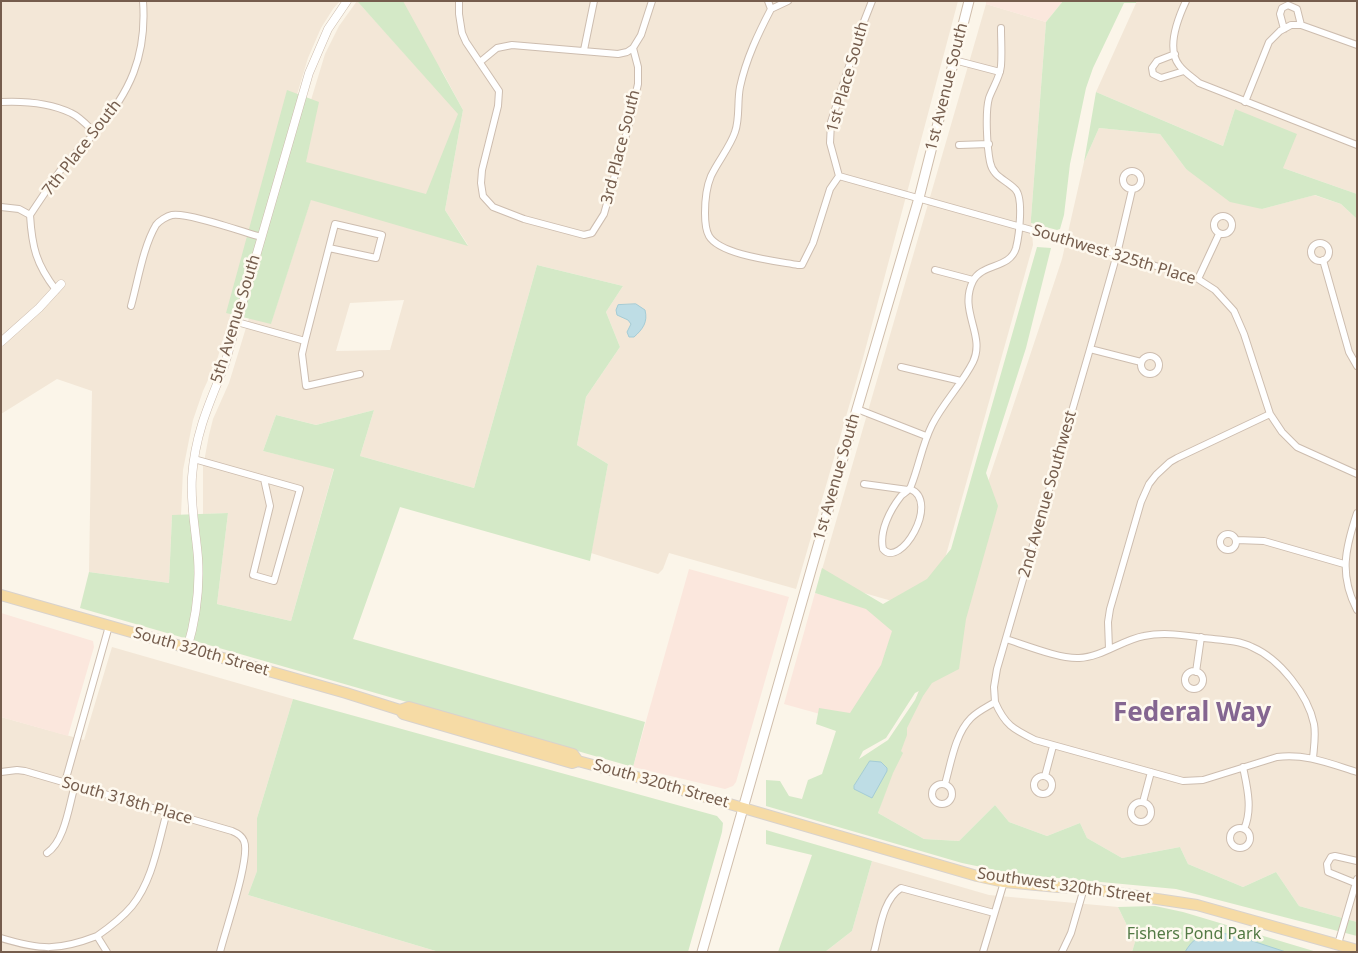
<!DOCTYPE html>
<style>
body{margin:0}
#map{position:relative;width:1358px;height:953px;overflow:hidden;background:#fbf5e9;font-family:"Noto Sans",sans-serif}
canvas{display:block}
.frame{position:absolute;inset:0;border:2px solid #755d4d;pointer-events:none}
</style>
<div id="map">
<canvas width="1358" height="953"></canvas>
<div class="frame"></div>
</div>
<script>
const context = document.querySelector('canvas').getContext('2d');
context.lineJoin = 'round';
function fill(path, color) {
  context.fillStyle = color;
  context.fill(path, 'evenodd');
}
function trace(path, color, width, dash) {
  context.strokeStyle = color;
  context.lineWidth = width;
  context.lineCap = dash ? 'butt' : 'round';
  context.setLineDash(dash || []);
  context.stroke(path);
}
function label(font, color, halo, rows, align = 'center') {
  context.font = font + ' "Noto Sans",sans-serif';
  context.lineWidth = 5;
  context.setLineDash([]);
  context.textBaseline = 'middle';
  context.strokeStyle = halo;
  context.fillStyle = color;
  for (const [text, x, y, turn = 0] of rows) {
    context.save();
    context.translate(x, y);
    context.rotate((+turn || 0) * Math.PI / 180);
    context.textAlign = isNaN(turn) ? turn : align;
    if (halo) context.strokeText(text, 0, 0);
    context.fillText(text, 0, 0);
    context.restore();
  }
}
const residential = new Path2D(`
 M 1,1 L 340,1 L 333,9 L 321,28 L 308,58 L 217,360 L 203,391 L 193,420 L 183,470 L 181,515 L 172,515 L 169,583 L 89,572 L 92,391 L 57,379 L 1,414 Z
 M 357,1 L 460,114 L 432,203 L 291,166 L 325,54 L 339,26 Z
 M 400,1 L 958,1 L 863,358 L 796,589 L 669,553 L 663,569 L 658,574 L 591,553 L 608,464 L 577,445 L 586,397 L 620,347 L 606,312 L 623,286 L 537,265 L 474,488 L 360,456 L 374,410 L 316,425 L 276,415 L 263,451 L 334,468 L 291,621 L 217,604 L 228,513 L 203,514 L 203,467 L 209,435 L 213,419 L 229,383 L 249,318 L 271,323 L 311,199 L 468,245 L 445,210 L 463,110 L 442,71 L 416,41 ZM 404,300 L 390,350 L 336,351 L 350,303 Z
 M 1137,1 L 1357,1 L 1357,194 L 1283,168 L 1235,109 L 1223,146 L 1096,92 Z
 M 986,4 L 1046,22 L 1031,218 L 1033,245 L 930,612 L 819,580 Z
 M 1099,128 L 1160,134 L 1186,169 L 1262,209 L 1314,195 L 1341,204 L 1357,219 L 1357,922 L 1299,906 L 1276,872 L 1243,887 L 1188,864 L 1180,847 L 1122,858 L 1087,838 L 1080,823 L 1047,836 L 1009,822 L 995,805 L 959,841 L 924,839 L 878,813 L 1062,259 L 1084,162 Z
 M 112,647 L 293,699 L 257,818 L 257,871 L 248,895 L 439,952 L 1,952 L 1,717 L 84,740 Z
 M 872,861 L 989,895 L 1118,907 L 1135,942 L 1132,952 L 825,952 L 852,931 Z`);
const commercial = new Path2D(`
 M 986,1 L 1063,1 L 1046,22 L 986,4 Z
 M 689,569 L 789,597 L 736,782 L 733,786 L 725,789 L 633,767 Z
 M 815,593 L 901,617 L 870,728 L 784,704 Z
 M 1,613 L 93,641 L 94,647 L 68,736 L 1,717 Z`);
const green = new Path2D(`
 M 357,1 L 403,1 L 463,110 L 445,210 L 468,246 L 311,200 L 271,324 L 226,313 L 287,90 L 319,102 L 306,162 L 426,194 L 458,114 Z
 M 1063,1 L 1137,1 L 1136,3 L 1124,3 L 1093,68 L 1086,88 L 1070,164 L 1064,215 L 1060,229 L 1057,230 L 1031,223 L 1031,218 L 1046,22 Z
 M 1096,92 L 1223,146 L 1235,109 L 1297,134 L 1283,168 L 1357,194 L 1357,219 L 1341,204 L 1315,195 L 1262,209 L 1230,202 L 1186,169 L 1160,134 L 1099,128 L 1084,162 Z
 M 1037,247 L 1051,248 L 1026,348 L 986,473 L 998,506 L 966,619 L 959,669 L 932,683 L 923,696 L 907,728 L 907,735 L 901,751 L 903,753 L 893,773 L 878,813 L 924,839 L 959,841 L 995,805 L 1009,822 L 1047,836 L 1080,823 L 1087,838 L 1122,858 L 1180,847 L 1188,864 L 1243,887 L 1276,872 L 1299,906 L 1357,922 L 1357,936 L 1176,889 L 1015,874 L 962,863 L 766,806 L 766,780 L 780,781 L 789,796 L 802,799 L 808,780 L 822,774 L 836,731 L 816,724 L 819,708 L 850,713 L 881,665 L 892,631 L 866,609 L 815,593 L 822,568 L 883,604 L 927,579 L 951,549 ZM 919,691 L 915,700 L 888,740 L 859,759 L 863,751 L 886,738 L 915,693 Z
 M 537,265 L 623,286 L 606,312 L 620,347 L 586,397 L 577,445 L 608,464 L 590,561 L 400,507 L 353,639 L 645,722 L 633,767 L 80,608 L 89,572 L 169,583 L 172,515 L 228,513 L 217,604 L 291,621 L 334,469 L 263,451 L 276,415 L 316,425 L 374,410 L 360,456 L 474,488 Z
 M 293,699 L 717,816 L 723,823 L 722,832 L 688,952 L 439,952 L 248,895 L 257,871 L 257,818 Z
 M 766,830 L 872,861 L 852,931 L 825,952 L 778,952 L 812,855 L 766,844 Z
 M 1155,906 L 1183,912 L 1317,952 L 1132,952 L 1135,942 L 1118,907 Z`);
const water = new Path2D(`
 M 636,304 L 645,310 C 648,322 643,329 634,337 L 629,337 L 627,332 L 631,324 L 628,320 L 617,315 L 616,310 L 618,305 Z
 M 870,761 L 881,762 L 887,768 L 887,771 L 872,798 L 854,789 L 854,786 Z
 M 1213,932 L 1234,935 L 1286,952 L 1185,952 C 1192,940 1200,934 1213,932 Z`);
const minor = new Path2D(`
 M 459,1 L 459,14 L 462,33 L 466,42 L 499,91 L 498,106 L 482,170 L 481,183 L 483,196 L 493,207 L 524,219 L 584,235 L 592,233 L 604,214 L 628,128 L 638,84 L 638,67 L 633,48 L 641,35 L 652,1
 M 768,1 L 771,9 C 758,34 746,59 740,87 C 737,102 740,118 735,132 C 730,147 718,161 711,176 C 706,188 705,200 705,213 C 705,220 705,229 709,236 C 720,255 776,261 798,265 L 802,265 L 813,243 L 830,189 L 839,176 L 830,143 L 831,122 L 861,29 L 872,1
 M 1186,1 C 1178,18 1166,48 1179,65 C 1184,72 1192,77 1199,83 L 1357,145
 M 771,9 L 788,1
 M 1284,29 L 1280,14 L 1282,8 L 1288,5 L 1297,9 L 1301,25
 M 584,50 L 594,1
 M 1175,54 L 1157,61 L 1152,68 L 1153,74 L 1161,78 L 1184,71
 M 954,60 L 1000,72
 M 480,62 L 497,48 L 512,45 L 618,54 L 627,52 L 633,48
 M 1,102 C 23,101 50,103 71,113 C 80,117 87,125 95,133
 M 1245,102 L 1269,42 L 1280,31 L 1291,25 L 1301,25 L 1357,45
 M 959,145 L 989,144
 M1123 180a9 9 0 1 1 18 0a9 9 0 1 1-18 0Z
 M 839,176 L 1117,254 L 1198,279 L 1215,290 L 1234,311 L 1244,334 L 1270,414 L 1282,432 L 1297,447 L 1357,474
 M 1,207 L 19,209 L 30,215
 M1214 225a9 9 0 1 1 18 0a9 9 0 1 1-18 0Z
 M1311 252a9 9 0 1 1 18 0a9 9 0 1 1-18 0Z
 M 329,248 L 376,258 L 382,235 L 335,224 C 325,263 315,302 305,341 L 302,354 L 306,386 L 360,374
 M 1323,260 L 1349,352 L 1357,366
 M 935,270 L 973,280
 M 1198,279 L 1219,234
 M 56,290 C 36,264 32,247 30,215 C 40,200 50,185 60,171 C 71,157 83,146 94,134 C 130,93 147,56 143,1
 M 131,306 C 138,281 143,247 156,225 C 159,221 167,216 172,215 C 187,212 243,232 261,237
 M 237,322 L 305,341
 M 1090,349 L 1141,362
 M1141 365a9 9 0 1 1 18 0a9 9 0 1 1-18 0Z
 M 901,367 L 961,381
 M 857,409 L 926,436
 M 194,459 L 300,489 L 274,581 L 253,575 L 270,506 L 264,479
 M 864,484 L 908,490
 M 910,489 C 941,501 900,570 883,549 C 879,531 890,510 901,496 C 904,493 910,490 911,486 C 919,466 922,445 932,425 C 943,403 962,384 973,362 C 986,335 958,311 973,281 C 982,263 1010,269 1016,248 C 1019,236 1024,197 1015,189 C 1005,179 993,177 990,162 C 987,147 985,112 989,98 C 993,87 1000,77 1001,66 C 1002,53 1001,40 1001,28
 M 1357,513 C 1345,549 1339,575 1357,610
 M1220 542a8 8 0 1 1 16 0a8 8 0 1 1-16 0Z
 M 1237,540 L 1264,541 L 1344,564
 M 1006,639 C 1025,645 1060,659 1079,658 C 1102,657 1122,640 1144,636 C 1163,632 1184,635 1204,638 C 1220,640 1238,640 1252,647 C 1280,659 1308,695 1314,724 C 1316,735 1314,747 1313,758
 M 1109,649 L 1108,622 L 1110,609 L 1141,502 L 1149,484 L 1156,475 L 1170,462 L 1177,458 L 1270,414
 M1185 680a9 9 0 1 1 18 0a9 9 0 1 1-18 0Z
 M 1196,672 L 1201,637
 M 995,702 C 1005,725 1013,729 1035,740 L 1183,781 L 1203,780 L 1277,757 C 1305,753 1331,764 1357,772
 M 1243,767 C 1247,787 1253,809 1244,829
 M 1,772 L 17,770 L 25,771 L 232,831 C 237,833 242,836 244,841 C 251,857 225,931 220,952
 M1034 785a9 9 0 1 1 18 0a9 9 0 1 1-18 0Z
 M 1045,776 L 1053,746
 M 65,782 L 109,626
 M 945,784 C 951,763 955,734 971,718 C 978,711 987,707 995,702 L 994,687 L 997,669 L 1090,349 L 1117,254 L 1132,190
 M932 794a10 10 0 1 1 20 0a10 10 0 1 1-20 0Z
 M1131 812a10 10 0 1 1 20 0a10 10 0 1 1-20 0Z
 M 1143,802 L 1151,772
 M1230 838a10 10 0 1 1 20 0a10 10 0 1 1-20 0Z
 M 47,853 C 65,841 69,805 75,785
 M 1355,883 L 1328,872 L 1327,864 L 1331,857 L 1335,856 L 1357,861
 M 97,936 C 110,927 122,918 132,906 C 153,880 158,843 167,812
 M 1,938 C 41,950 58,951 97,936 L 107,952
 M 1338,944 L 1357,879
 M 874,952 C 880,931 882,900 901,888 L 994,913
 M 983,952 L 1004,882
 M 1062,952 L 1071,933 L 1084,888`);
const tertiary = new Path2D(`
 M 1,342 L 39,308 L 61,284
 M 187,649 C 196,619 200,589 198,558 C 196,532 190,504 192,477 C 195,435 208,406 224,367 L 309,73 L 328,29 L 347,1`);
const secondary = new Path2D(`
 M 702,952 L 857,409 L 919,198 L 969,1`);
const primary = new Path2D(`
 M 1,595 L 346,693 L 400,710 L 403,714 L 572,763 L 578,761 L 630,775 L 977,876 L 1004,882 L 1058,887 L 1084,888 L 1197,905 L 1357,950
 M 400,710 L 409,707 L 573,754 L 578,761`);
const streetNames = [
 ["1st Place South",848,77,-74],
 ["1st Avenue South",947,87,-76],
 ["3rd Place South",621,147,-76],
 ["7th Place South",82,148,-52],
 ["Southwest 325th Place",1114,255,17],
 ["5th Avenue South",236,319,-73],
 ["1st Avenue South",837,477,-74],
 ["2nd Avenue Southwest",1048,494,-74],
 ["South 320th Street",201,652,16],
 ["South 320th Street",661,784,16],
 ["South 318th Place",127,801,16],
 ["Southwest 320th Street",1064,886,8]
];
const parkNames = [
 ["Fishers Pond Park",1194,934]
];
const townNames = [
 ["Federal Way",1192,714]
];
fill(residential, '#f3e7d7');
fill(commercial, '#fbe7dd');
fill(green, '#d4e9c7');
fill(water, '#bedde5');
trace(water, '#a4ccd6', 1);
trace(minor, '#cdbdaf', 8);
trace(tertiary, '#cdbdaf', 9);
trace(secondary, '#d0beac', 11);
trace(primary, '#d8d2cd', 12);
trace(minor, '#fff', 6);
trace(tertiary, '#fff', 8);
trace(secondary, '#fff', 9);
trace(primary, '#f6dba5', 10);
label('16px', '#755d4d', '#fef9ef', streetNames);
label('16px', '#537a45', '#fef9ef', parkNames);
label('bold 26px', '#846691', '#fef9ef', townNames);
</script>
